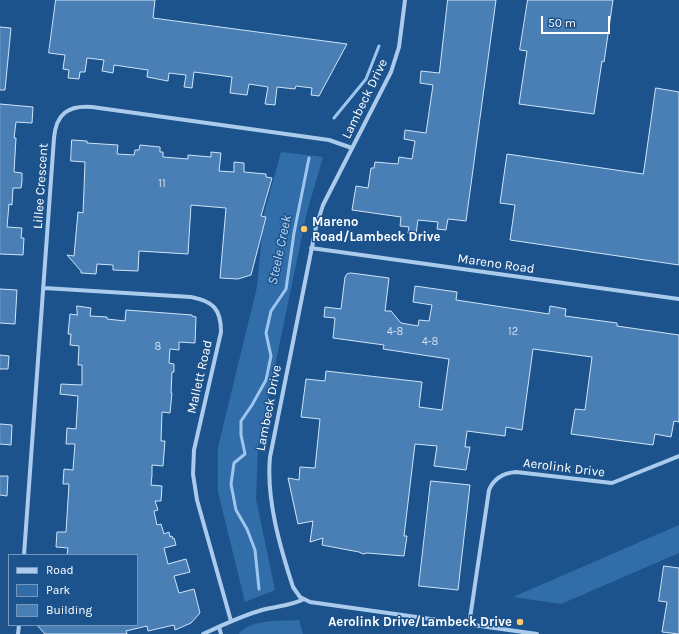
<!DOCTYPE html>
<style>
body{margin:0}
#map{position:relative;width:679px;height:634px;overflow:hidden;background:#1d538c;font-family:Karla,sans-serif}
canvas{display:block}
.legend{position:absolute;left:8px;top:554px;width:130px;height:72px;box-sizing:border-box;background:#1d538c;border:1px solid #7798ba;margin:0;padding:5px 7px;list-style:none;font-size:12px;color:#fff}
.legend li{display:flex;align-items:center;gap:8px;height:20px}
.legend b{width:20px;border:1px solid #7798ba}
.scale{position:absolute;left:541px;top:16px;width:69px;height:18px;box-sizing:border-box;border:2px solid #fff;border-top:0;padding-left:5px;font-size:12px;line-height:14px;white-space:nowrap;color:#fff;-webkit-text-stroke:3px #1d538c;paint-order:stroke}
</style>
<div id="map">
<canvas width="679" height="634"></canvas>
<ul class="legend">
<li><b style="height:5px;background:#aacbec"></b>Road</li>
<li><b style="height:11px;background:#316da9"></b>Park</li>
<li><b style="height:11px;background:#4a7fb5"></b>Building</li>
</ul>
<div class="scale">50 m</div>
</div>
<script>
const context = document.querySelector('canvas').getContext('2d');
context.lineJoin = 'round';
function fill(path, color) {
  context.fillStyle = color;
  context.fill(path, 'evenodd');
}
function trace(path, color, width, dash) {
  context.strokeStyle = color;
  context.lineWidth = width;
  context.lineCap = dash ? 'butt' : 'round';
  context.setLineDash(dash || []);
  context.stroke(path);
}
function label(font, color, halo, rows, align = 'center') {
  context.font = font + ' Karla,sans-serif';
  context.lineWidth = 3;
  context.setLineDash([]);
  context.textBaseline = 'middle';
  context.strokeStyle = halo;
  context.fillStyle = color;
  for (const [text, x, y, turn = 0] of rows) {
    context.save();
    context.translate(x, y);
    context.rotate((+turn || 0) * Math.PI / 180);
    context.textAlign = isNaN(turn) ? turn : align;
    if (halo) context.strokeText(text, 0, 0);
    context.fillText(text, 0, 0);
    context.restore();
  }
}
const green = new Path2D(`
 M 281,152 L 323,157 L 307,212 L 258,447 L 256,499 L 275,590 L 245,602 L 218,492 L 218,447 L 257,287 L 264,214 Z
 M 679,525 L 679,553 L 561,604 L 513,597 Z
 M 299,620 L 303,634 L 239,634 C 248,619 283,621 299,620 Z`);
const stream = new Path2D(`
 M 334,118 L 366,79 L 379,46
 M 259,589 L 255,550 L 247,529 L 236,510 L 231,484 L 234,463 L 245,454 L 241,435 L 241,421 L 252,405 L 266,380 L 271,356 L 266,333 L 271,311 L 286,289 L 294,233 L 309,158`);
const building = new Path2D(`
 M 56,0 L 155,0 L 153,18 L 347,44 L 319,96 L 311,95 L 312,88 L 296,86 L 295,89 L 277,87 L 275,105 L 265,104 L 268,87 L 249,84 L 247,95 L 230,93 L 232,77 L 194,72 L 192,88 L 184,87 L 186,75 L 169,73 L 168,81 L 147,77 L 148,70 L 114,65 L 113,73 L 102,71 L 104,60 L 87,58 L 85,72 L 80,72 L 79,79 L 68,78 L 69,70 L 63,69 L 65,55 L 49,53 Z
 M 448,0 L 496,0 L 466,221 L 448,219 L 446,230 L 437,229 L 438,222 L 418,220 L 416,234 L 408,233 L 409,227 L 400,226 L 401,217 L 352,210 L 356,186 L 368,188 L 371,168 L 374,168 L 375,162 L 398,164 L 399,157 L 412,159 L 415,141 L 404,139 L 405,130 L 426,133 L 433,85 L 420,83 L 421,71 L 439,73 Z
 M 528,0 L 613,0 L 604,62 L 602,61 L 594,114 L 519,104 L 527,51 L 520,50 Z
 M 0,27 L 11,28 L 5,90 L 0,90 Z
 M 656,88 L 679,92 L 679,265 L 510,240 L 515,205 L 500,203 L 507,154 L 643,174 Z
 M 0,104 L 33,107 L 32,123 L 16,122 L 14,138 L 16,138 L 14,172 L 22,173 L 22,181 L 21,188 L 13,188 L 12,205 L 9,204 L 7,227 L 22,228 L 21,238 L 24,238 L 23,255 L 0,254 Z
 M 72,140 L 87,141 L 87,143 L 118,145 L 117,154 L 134,155 L 135,150 L 139,150 L 140,145 L 160,147 L 160,152 L 163,152 L 163,157 L 188,159 L 188,155 L 211,157 L 211,152 L 221,153 L 219,171 L 234,172 L 234,162 L 244,163 L 244,172 L 266,174 L 266,177 L 272,178 L 261,216 L 266,217 L 251,275 L 238,279 L 220,278 L 226,208 L 191,205 L 188,254 L 139,251 L 138,271 L 113,270 L 113,265 L 97,264 L 96,274 L 81,273 L 81,271 L 67,255 L 74,256 L 78,212 L 83,213 L 84,190 L 85,162 L 71,161 Z
 M 351,273 L 389,278 L 385,311 L 391,311 L 401,323 L 418,326 L 419,320 L 429,321 L 432,305 L 413,302 L 415,286 L 457,292 L 456,300 L 549,314 L 550,306 L 566,309 L 565,316 L 617,323 L 617,326 L 679,335 L 679,422 L 674,421 L 671,437 L 655,434 L 653,445 L 571,434 L 575,409 L 585,410 L 592,357 L 533,349 L 522,430 L 506,427 L 505,436 L 467,431 L 465,447 L 470,447 L 466,470 L 434,466 L 437,446 L 415,444 L 404,536 L 407,536 L 404,556 L 367,553 L 363,554 L 359,552 L 322,545 L 323,538 L 310,542 L 313,521 L 298,524 L 288,478 L 299,480 L 300,467 L 315,468 L 320,419 L 301,417 L 306,379 L 325,381 L 326,371 L 422,382 L 419,407 L 442,410 L 449,359 L 383,349 L 384,345 L 333,338 L 335,318 L 324,317 L 325,307 L 341,309 L 345,277 L 347,274 Z
 M 0,289 L 17,290 L 15,324 L 0,323 Z
 M 77,306 L 91,308 L 90,316 L 107,317 L 107,319 L 125,321 L 126,310 L 192,315 L 192,316 L 196,317 L 195,343 L 179,342 L 179,350 L 170,349 L 169,363 L 174,364 L 174,372 L 172,372 L 171,393 L 172,393 L 170,413 L 162,412 L 161,441 L 165,441 L 163,466 L 152,465 L 152,475 L 151,485 L 162,486 L 161,501 L 155,501 L 158,510 L 154,511 L 157,525 L 161,524 L 164,534 L 169,532 L 170,537 L 172,536 L 173,539 L 174,538 L 176,545 L 164,548 L 168,564 L 186,559 L 190,572 L 174,576 L 179,593 L 194,589 L 200,613 L 191,623 L 175,630 L 174,625 L 148,631 L 147,626 L 126,631 L 127,634 L 45,634 L 37,625 L 137,625 L 137,555 L 67,555 L 68,548 L 56,547 L 57,532 L 66,532 L 69,484 L 63,484 L 64,469 L 73,470 L 75,444 L 66,444 L 67,428 L 76,429 L 78,396 L 60,394 L 61,384 L 82,385 L 82,365 L 78,365 L 79,346 L 70,345 L 71,334 L 68,334 L 70,314 L 77,315 Z
 M 0,355 L 9,356 L 8,369 L 0,369 Z
 M 0,424 L 12,425 L 11,445 L 0,444 Z
 M 0,476 L 8,476 L 7,496 L 0,495 Z
 M 431,481 L 470,485 L 458,590 L 419,586 Z
 M 664,566 L 679,568 L 679,634 L 662,632 L 667,602 L 659,601 Z`);
const minor = new Path2D(`
 M 405,0 L 399,47 L 391,72 L 323,205 L 316,227 L 270,457 C 266,499 280,547 293,587 L 300,597 L 310,602 L 537,634
 M 311,248 L 679,299
 M 44,288 L 191,297 C 213,301 221,309 221,332 L 194,450 L 193,474 L 197,500 L 231,621
 M 24,555 L 54,138 C 56,114 68,105 92,107 L 329,140 L 352,148
 M 469,625 L 489,490 C 494,478 503,473 516,472 L 612,483 L 679,456
 M 219,627 L 221,634
 M 18,634 L 19,625
 M 203,634 C 223,625 241,616 262,610 C 276,606 291,606 304,599`);
const markers = [
 [304,229,4,"#fcca68"],
 [520,622,4,"#fcca68"]
];
const numberNames = [
 ["11",162,184],
 ["4-8",395,332],
 ["12",513,332],
 ["4-8",430,342],
 ["8",158,347]
];
const streetNames = [
 ["Lambeck Drive",365,99,-64],
 ["Lillee Crescent",41,186,-86],
 ["Mareno Road",496,264,8],
 ["Mallett Road",200,377,-77],
 ["Lambeck Drive",269,408,-79],
 ["Aerolink Drive",564,468,7]
];
const poiNames = [
 ["Mareno",312,222],
 ["Road/Lambeck Drive",312,237],
 ["Aerolink Drive/Lambeck Drive",512,622,"right"]
];
const waterNames = [
 ["Steele Creek",280,250,-78]
];
fill(green, '#316da9');
trace(stream, '#9dc6ee', 3);
fill(building, '#4a7fb5');
trace(building, '#cfe4f9', 1);
trace(minor, '#aacbec', 4);
for (const [x, y, r, color] of markers) {
  const dot = new Path2D();
  dot.arc(x, y, r, 0, 2 * Math.PI);
  context.fillStyle = color;
  context.fill(dot);
  trace(dot, '#1d538c', 1.5);
}
label('11px', '#d2dfec', null, numberNames);
label('13px', '#fff', '#1d538c', streetNames);
label('bold 13px', '#fff', '#1d538c', poiNames, 'left');
label('italic 14px', '#b6d5f3', '#1d538c', waterNames);
</script>
